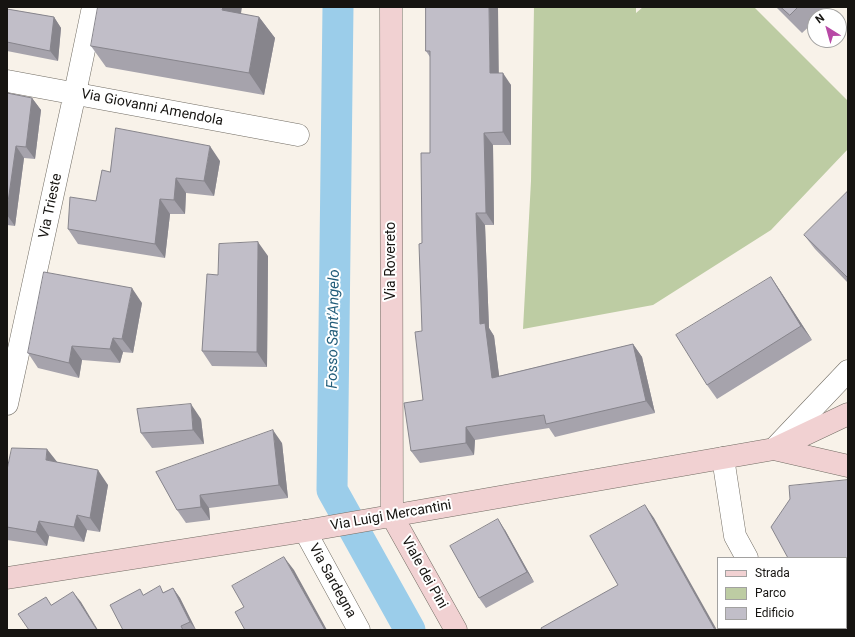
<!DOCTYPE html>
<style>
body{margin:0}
#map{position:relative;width:855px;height:637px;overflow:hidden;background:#f8f2e9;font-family:Roboto,sans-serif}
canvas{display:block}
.frame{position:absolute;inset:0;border:8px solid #161411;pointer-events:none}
.legend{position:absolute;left:717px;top:557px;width:130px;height:72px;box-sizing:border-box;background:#fff;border:1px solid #a2a1a0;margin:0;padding:5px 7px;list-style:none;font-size:12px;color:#161411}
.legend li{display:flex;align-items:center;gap:8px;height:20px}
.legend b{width:20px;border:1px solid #a2a1a0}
.north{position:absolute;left:807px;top:8px;width:40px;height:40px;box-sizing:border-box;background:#fff;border:1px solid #a2a1a0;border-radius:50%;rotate:323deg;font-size:11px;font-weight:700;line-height:16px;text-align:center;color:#161411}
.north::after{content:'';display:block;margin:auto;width:14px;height:18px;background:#b849a6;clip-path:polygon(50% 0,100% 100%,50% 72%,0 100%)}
</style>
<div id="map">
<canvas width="855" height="637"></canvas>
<div class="frame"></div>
<ul class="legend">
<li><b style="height:5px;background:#f1d1d2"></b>Strada</li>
<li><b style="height:11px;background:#bdcca3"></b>Parco</li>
<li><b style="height:11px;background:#c1bec8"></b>Edificio</li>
</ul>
<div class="north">N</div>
</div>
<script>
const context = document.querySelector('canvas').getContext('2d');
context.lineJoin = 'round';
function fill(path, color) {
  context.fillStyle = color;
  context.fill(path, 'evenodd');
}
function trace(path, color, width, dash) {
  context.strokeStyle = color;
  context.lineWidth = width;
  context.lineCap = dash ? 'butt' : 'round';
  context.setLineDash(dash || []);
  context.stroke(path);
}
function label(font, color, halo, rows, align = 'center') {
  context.font = font + ' Roboto,sans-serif';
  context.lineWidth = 4;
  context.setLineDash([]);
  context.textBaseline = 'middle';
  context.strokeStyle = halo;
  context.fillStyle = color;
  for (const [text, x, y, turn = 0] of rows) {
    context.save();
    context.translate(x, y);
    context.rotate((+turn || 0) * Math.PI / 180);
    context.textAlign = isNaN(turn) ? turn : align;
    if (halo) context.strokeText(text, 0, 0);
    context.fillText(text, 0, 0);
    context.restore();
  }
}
const green = new Path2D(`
 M 534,7 L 636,7 L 636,13 L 643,7 L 754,7 L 848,101 L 848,149 L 771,230 L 653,305 L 523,329 L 531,181 Z`);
const canal = new Path2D(`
 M 338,7 L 332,490 L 410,630`);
const street = new Path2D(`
 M 7,81 L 298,135
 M 7,404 L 75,93 L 93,7
 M 774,449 L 848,371
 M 723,458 L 735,536 L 747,558
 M 305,531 L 359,630
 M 785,628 L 786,630`);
const secondary = new Path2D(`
 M 391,7 L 392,516 L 456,630
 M 774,449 L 848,466
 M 7,578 L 305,531 L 774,449 L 848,414`);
const wall = new Path2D(`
 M 426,7 L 511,85 L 511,145 L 493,145 L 494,225 L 485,225 L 489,328 L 494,336 L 499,376 L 633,344 L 642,357 L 655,413 L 555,437 L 549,428 L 475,440 L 474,455 L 420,463 L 411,451 L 423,400 L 422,331 L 422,243 L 430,153 L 430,57 L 426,51 Z
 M 776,7 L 830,7 L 820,16 L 815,16 L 815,21 L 802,33 Z
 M 7,9 L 54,17 L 61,28 L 58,61 L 7,51 Z
 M 259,17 L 275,38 L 264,95 L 106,67 L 91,46 Z
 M 7,93 L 32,98 L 41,110 L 35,159 L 24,158 L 15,226 L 7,225 Z
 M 220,161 L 214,196 L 186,193 L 185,214 L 170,214 L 165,258 L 78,244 L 68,229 L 96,201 Z
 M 848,191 L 848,283 L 815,249 L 804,235 Z
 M 268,256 L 267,367 L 212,366 L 202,351 L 218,275 Z
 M 771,277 L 781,292 L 812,340 L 717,399 L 707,385 Z
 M 142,303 L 133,353 L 123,352 L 120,363 L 82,360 L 79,378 L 38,368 L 28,353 Z
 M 201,419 L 204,444 L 152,448 L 141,433 Z
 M 282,443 L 288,498 L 209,508 L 210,520 L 186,523 L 177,510 L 156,472 Z
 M 57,462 L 108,485 L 100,532 L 87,530 L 84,542 L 49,536 L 47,546 L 7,540 L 7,470 Z
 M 505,530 L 534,582 L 486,608 L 479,598 Z
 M 173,588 L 180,598 L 196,630 L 123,630 L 143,595 L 164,592 Z`);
const shadedWall = new Path2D(`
 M 223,7 L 242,7 L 238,32 L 222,10 Z
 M 489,7 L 498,7 L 499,85 L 490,73 Z
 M 54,17 L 61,28 L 58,61 L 50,51 Z
 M 259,17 L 275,38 L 264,95 L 249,73 Z
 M 503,73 L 511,85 L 511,145 L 503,132 Z
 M 32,98 L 41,110 L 35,159 L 26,147 Z
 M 484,133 L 493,145 L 494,225 L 486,213 Z
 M 16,146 L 24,158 L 15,226 L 7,215 L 7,209 Z
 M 210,146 L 220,161 L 214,196 L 204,181 Z
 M 176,178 L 186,193 L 185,214 L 174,200 Z
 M 160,199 L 170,214 L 165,258 L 155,244 Z
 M 476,213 L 485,225 L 489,328 L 494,336 L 501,390 L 492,378 L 480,324 Z
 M 258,242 L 268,256 L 267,367 L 257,352 Z
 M 771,277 L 781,292 L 812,340 L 801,326 Z
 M 132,288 L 142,303 L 133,353 L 122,339 Z
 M 113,338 L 123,352 L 120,363 L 110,349 Z
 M 633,344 L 642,357 L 655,413 L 646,401 Z
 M 72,346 L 82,360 L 79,378 L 69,363 Z
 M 191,404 L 201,419 L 204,444 L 193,430 Z
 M 466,427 L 475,440 L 474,455 L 466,443 Z
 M 273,430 L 282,443 L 288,498 L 279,485 Z
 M 47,449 L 58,463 L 46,460 Z
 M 98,470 L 108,485 L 100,532 L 90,518 Z
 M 200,495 L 209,508 L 210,520 L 201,507 Z
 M 645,505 L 654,518 L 717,630 L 715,630 Z
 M 77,515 L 87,530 L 84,542 L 74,527 Z
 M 498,519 L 505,530 L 534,582 L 527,572 Z
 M 39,521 L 49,536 L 47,546 L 36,532 Z
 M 284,557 L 294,570 L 327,630 L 325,630 Z
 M 173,588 L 180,598 L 196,630 L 190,622 Z
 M 73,592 L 81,602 L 98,630 L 97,630 Z`);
const building = new Path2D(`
 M 98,7 L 223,7 L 222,10 L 259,17 L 249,73 L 91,46 Z
 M 426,7 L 489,7 L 490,73 L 503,73 L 503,132 L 484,133 L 486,213 L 476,213 L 480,324 L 485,323 L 492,378 L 633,344 L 646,401 L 546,424 L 544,415 L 466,427 L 466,443 L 411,451 L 404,403 L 423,400 L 415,332 L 422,331 L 419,244 L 422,243 L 421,153 L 430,153 L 430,51 L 426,51 Z
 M 781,7 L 798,7 L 790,15 Z
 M 7,9 L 54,17 L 50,51 L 7,42 Z
 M 7,93 L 32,98 L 26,147 L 16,146 L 7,209 Z
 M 116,128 L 210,146 L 204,181 L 176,178 L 174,200 L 160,199 L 155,244 L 68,229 L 70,197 L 96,201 L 102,170 L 110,172 Z
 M 848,191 L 848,278 L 804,235 Z
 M 258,242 L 257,352 L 202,351 L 207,274 L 218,275 L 219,244 Z
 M 44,272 L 132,288 L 122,339 L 113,338 L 110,349 L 72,346 L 69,363 L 28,353 Z
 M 771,277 L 801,326 L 707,385 L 676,335 Z
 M 191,404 L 193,430 L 141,433 L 137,409 Z
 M 273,430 L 279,485 L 200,495 L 201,507 L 177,510 L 156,472 Z
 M 12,448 L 47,449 L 46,460 L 98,470 L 90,518 L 77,515 L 74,527 L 39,521 L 36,532 L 7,527 L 7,470 Z
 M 848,480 L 848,630 L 830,630 L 829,628 L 846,628 L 846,558 L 788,558 L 771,527 L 790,499 L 789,486 Z
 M 645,505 L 715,630 L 542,630 L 541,628 L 618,585 L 590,536 Z
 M 498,519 L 527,572 L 479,598 L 450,546 Z
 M 284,557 L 325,630 L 245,630 L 235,612 L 244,607 L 232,586 Z
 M 160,586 L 163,593 L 173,588 L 190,622 L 181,626 L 183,630 L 123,630 L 110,605 L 140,589 L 143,595 Z
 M 73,592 L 97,630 L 29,630 L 18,614 L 46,597 L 51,605 Z`);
const streetNames = [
 ["Via Giovanni Amendola",152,108,11],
 ["Via Trieste",51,206,-78],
 ["Via Rovereto",391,261,-90],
 ["Via Luigi Mercantini",391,516,-10],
 ["Viale dei Pini",424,573,61],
 ["Via Sardegna",332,581,61]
];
const waterNames = [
 ["Fosso Sant'Angelo",334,329,-89]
];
fill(green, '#bdcca3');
trace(canal, '#9bcdea', 31);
trace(street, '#726d64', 23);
trace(secondary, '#726d64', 23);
trace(street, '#fff', 22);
trace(secondary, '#f1d1d2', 22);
fill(wall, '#a6a3ac');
fill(shadedWall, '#87858c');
fill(building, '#c1bec8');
trace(building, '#87858c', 1);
label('14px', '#161411', '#fff', streetNames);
label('italic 15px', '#225d7a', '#fff', waterNames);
</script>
